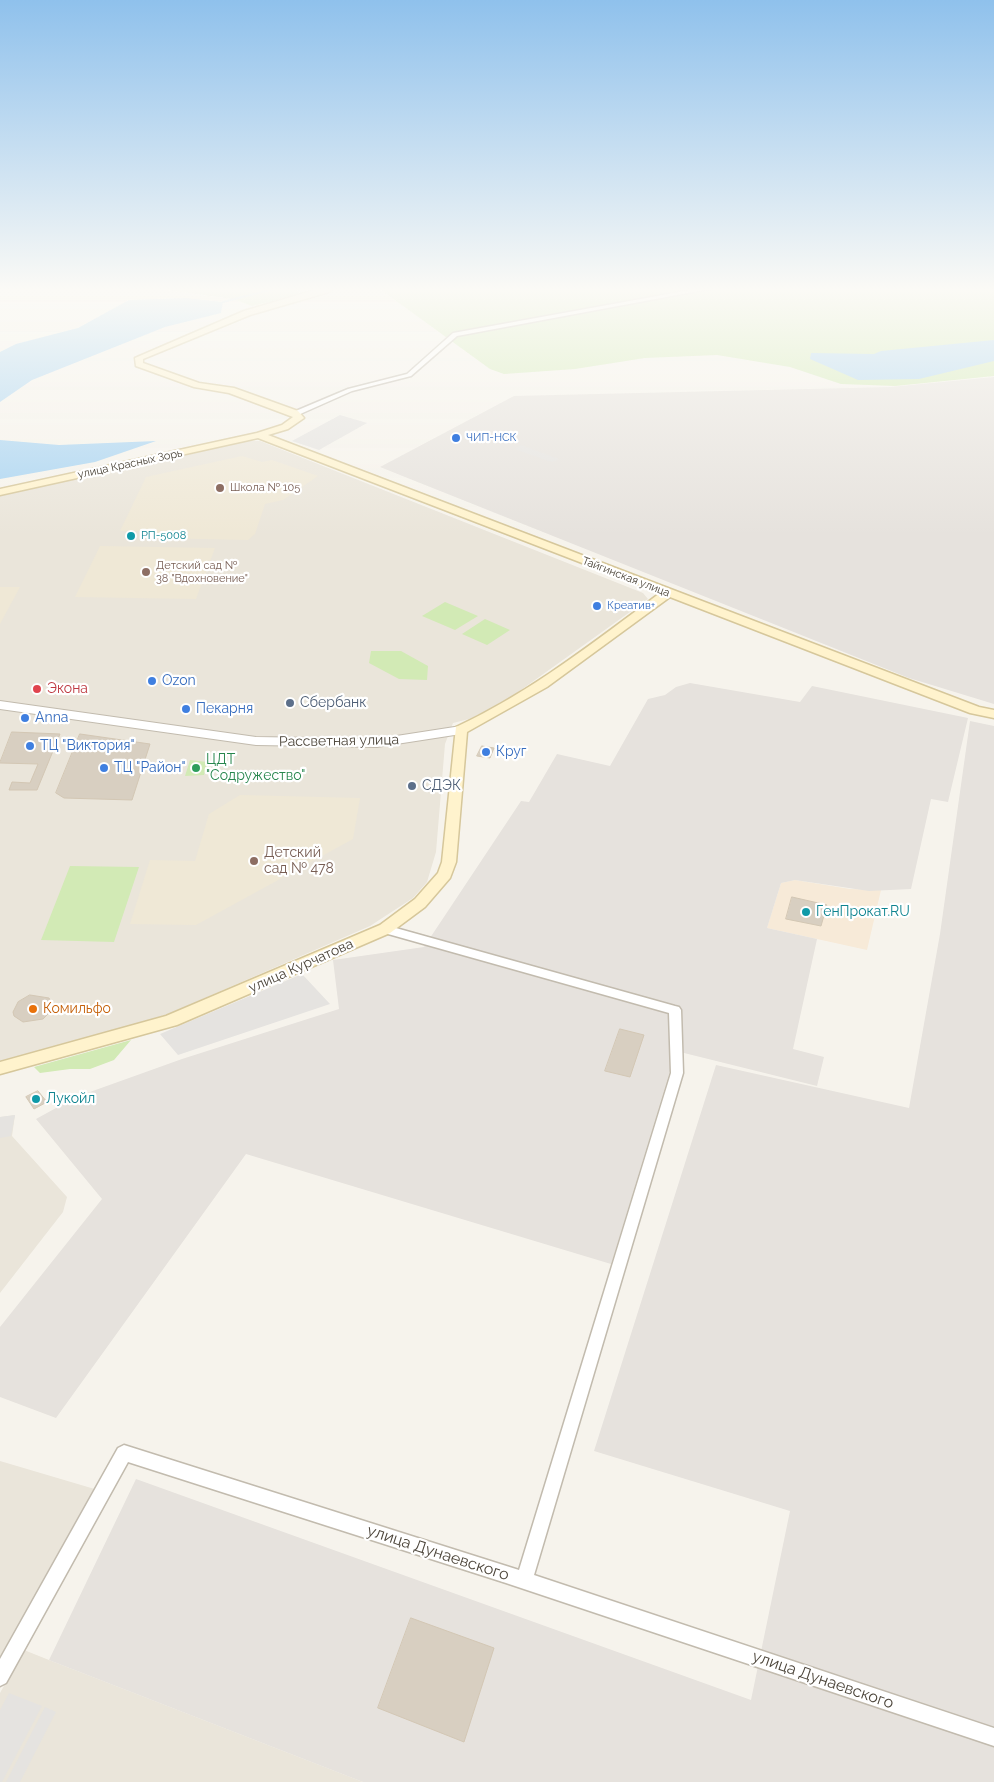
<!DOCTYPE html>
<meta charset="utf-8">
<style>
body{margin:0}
canvas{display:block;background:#f6f3ec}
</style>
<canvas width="994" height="1782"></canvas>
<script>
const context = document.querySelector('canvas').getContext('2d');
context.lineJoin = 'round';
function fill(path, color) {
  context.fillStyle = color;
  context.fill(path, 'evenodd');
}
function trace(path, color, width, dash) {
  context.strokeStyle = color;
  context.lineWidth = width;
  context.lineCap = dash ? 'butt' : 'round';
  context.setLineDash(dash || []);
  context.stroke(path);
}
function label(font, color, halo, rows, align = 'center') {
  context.font = font + ' Raleway,sans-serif';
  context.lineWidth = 4.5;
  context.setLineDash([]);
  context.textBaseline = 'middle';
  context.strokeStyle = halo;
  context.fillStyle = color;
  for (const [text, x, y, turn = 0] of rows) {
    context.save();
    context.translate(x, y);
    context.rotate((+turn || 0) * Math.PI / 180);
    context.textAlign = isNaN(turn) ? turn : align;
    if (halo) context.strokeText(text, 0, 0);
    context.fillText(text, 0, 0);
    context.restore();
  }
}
const residential = new Path2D(`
 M 246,441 L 260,441 L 643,593 L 648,599 L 500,705 L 469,719 L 453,723 L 445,744 L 436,852 L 427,882 L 413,898 L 370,926 L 168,1014 L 114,1031 L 0,1061 L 0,494 Z
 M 15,1115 L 12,1136 L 67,1197 L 63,1212 L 0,1293 L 0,1117 Z
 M 0,1461 L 98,1490 L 0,1668 Z
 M 24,1650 L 49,1660 L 363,1782 L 0,1782 L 0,1693 Z`);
const commercial = new Path2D(`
 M 795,880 L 850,889 L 881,890 L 867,950 L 767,928 L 781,883 Z`);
const industrial = new Path2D(`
 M 994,377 L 994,704 L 909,678 L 380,467 L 514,396 L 890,387 Z
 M 690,683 L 800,702 L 812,686 L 968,718 L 948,802 L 931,799 L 911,889 L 869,891 L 795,880 L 781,883 L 767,928 L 817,939 L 793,1049 L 824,1057 L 817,1086 L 676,1051 L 611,1264 L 246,1154 L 56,1418 L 0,1397 L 0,1327 L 102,1199 L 36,1119 L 76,1097 L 182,1059 L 339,1009 L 333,960 L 424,947 L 521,801 L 529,802 L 557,754 L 610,766 L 648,699 L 665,695 L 676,687 Z
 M 970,721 L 994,726 L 994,1782 L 363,1782 L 49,1660 L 136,1479 L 751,1700 L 790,1511 L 594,1451 L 716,1065 L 909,1108 L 940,934 Z`);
const education = new Path2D(`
 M 242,456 L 262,462 L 272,460 L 318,476 L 283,500 L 265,504 L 255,534 L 248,540 L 155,538 L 157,534 L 151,534 L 152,531 L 120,531 L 146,477 Z
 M 100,546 L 215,548 L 196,599 L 75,597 Z
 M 0,587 L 20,587 L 0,624 Z
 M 240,795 L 360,798 L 353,839 L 196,925 L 130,924 L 150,860 L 195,861 L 209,814 Z`);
const green = new Path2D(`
 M 163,287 L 294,287 L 301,294 L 252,306 L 233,299 L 167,290 Z
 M 377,287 L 994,287 L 994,376 L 895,386 L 841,384 L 790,367 L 717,355 L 645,358 L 575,369 L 504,374 L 490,369 Z
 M 445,602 L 478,616 L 455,630 L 422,616 Z
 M 485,619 L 510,630 L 487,645 L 462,634 Z
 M 371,651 L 401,651 L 428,666 L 427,680 L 399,679 L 369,663 Z
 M 190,760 L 207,762 L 204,775 L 185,776 Z
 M 70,866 L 139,867 L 114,942 L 41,940 Z
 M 131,1040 L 114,1060 L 90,1069 L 70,1069 L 40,1073 L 34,1067 Z`);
const parking = new Path2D(`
 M 340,415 L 367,423 L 319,450 L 292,441 Z
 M 521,445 L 559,459 L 552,462 L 514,449 Z
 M 302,974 L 330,1004 L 178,1055 L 160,1034 Z
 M 15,1115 L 11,1136 L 0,1138 L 0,1117 Z
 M 9,1693 L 42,1706 L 2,1782 L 0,1782 L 0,1710 Z
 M 45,1707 L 56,1712 L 20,1782 L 6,1782 Z`);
const water = new Path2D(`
 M 185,298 L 223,302 L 221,313 L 165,327 L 32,380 L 0,402 L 0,352 L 16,344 L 78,328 L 129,300 Z
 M 994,340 L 994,361 L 919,379 L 858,380 L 810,359 L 811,353 L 874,354 L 881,351 Z
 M 0,440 L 59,445 L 156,441 L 95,462 L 0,479 Z`);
const stream = new Path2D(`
 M 223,302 L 281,287`);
const building = new Path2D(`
 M 12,732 L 60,734 L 37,790 L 9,790 L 12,782 L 30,783 L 38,764 L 0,763 Z
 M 80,734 L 150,744 L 132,800 L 64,798 L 56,793 Z
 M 482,746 L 494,748 L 490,758 L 477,756 Z
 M 792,897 L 827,905 L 821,926 L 786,919 Z
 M 30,995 L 49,998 L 53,1006 L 51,1011 L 43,1019 L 23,1022 L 14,1016 L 13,1012 L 18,1002 Z
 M 620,1029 L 644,1035 L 630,1077 L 605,1071 Z
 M 38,1091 L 47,1102 L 34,1109 L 26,1097 Z
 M 411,1618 L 494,1648 L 464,1742 L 378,1708 Z`);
const minor = new Path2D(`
 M 707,287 L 720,287 L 457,336 L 411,376 L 352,391 L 298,415 L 291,413 L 348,389 L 407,374 L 453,333 Z
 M 385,925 L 675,1006 L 679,1007 L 681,1010 L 683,1073 L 534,1575 L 994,1728 L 994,1746 L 506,1583 L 128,1462 L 6,1683 L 0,1686 L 0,1659 L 118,1448 L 124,1445 L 519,1570 L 671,1073 L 669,1013 L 381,932 L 379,929 Z`);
const tertiary = new Path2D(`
 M 0,701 L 256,737 L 377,739 L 461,726 L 467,730 L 461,734 L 377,747 L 256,745 L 0,709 Z`);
const secondary = new Path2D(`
 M 325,287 L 334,287 L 329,292 L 250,315 L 143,359 L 143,363 L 199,383 L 234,388 L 298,411 L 304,418 L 288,429 L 268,435 L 979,707 L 994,710 L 994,718 L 970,713 L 670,597 L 547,687 L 467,732 L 456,862 L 450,878 L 425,907 L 390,933 L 177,1025 L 0,1074 L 0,1062 L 166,1016 L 380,925 L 415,899 L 438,873 L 442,862 L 456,727 C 531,692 594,642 660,593 L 258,438 L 0,495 L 0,489 L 257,433 L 282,425 L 293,417 L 229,393 L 194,387 L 136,366 L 135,358 L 244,311 Z`);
const markers = [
 [456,438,5,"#3f7fe0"],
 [220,488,5,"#8d6e63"],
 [131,536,5,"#0f9aa8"],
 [146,572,5,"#8d6e63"],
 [597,606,5,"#3f7fe0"],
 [152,681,5,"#3f7fe0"],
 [37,689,5,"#e0444e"],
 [290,703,5,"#5c6f8a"],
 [186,709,5,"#3f7fe0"],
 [25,718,5,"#3f7fe0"],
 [30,746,5,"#3f7fe0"],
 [486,752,5,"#3f7fe0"],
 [104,768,5,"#3f7fe0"],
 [196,768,5,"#2e9e5b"],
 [412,786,5,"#5c6f8a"],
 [254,861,5,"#8d6e63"],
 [806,912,5,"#0f9aa8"],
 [33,1009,5,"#e8710a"],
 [36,1099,5,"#0f9aa8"]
];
const farShopnames = [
 ["ЧИП-НСК",466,438],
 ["Креатив+",607,606]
];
const farStreetnames = [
 ["улица Красных Зорь",130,464,-12],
 ["Тайгинская улица",626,577,21]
];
const farEducationnames = [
 ["Школа № 105",230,488],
 ["Детский сад №",156,566],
 ["38 \"Вдохновение\"",156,579]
];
const farCulturenames = [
 ["РП-5008",141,536]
];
const shopNames = [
 ["Ozon",162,681],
 ["Пекарня",196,709],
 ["Anna",35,718],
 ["ТЦ \"Виктория\"",40,746],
 ["Круг",496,752],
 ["ТЦ \"Район\"",114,768]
];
const healthNames = [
 ["Экона",47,689]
];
const serviceNames = [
 ["Сбербанк",300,703],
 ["СДЭК",422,786]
];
const streetNames = [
 ["Рассветная улица",339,741,-1],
 ["улица Курчатова",301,966,-24]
];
const leisureNames = [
 ["ЦДТ",206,760],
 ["\"Содружество\"",206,776]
];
const educationNames = [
 ["Детский",264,853],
 ["сад № 478",264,869]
];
const cultureNames = [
 ["ГенПрокат.RU",816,912],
 ["Лукойл",46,1099]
];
const foodNames = [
 ["Комильфо",43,1009]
];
const nearStreetnames = [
 ["улица Дунаевского",438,1553,18],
 ["улица Дунаевского",823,1680,19]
];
fill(residential, '#eae5da');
fill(commercial, '#f7ead8');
fill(industrial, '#e6e2dd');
fill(education, '#efe8d6');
fill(green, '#d2eab5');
fill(parking, '#e5e3e0');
fill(water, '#a9d4f2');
trace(stream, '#a9d4f2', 2);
fill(building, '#d8cfc1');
trace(building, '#d3c7b4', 1);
trace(minor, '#c2bbae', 3);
trace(tertiary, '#c2bbae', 2);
trace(secondary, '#d6c79b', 3);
fill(minor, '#fff');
fill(tertiary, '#fff');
fill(secondary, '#fff3cd');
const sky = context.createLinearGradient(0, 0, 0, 536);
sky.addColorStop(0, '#8fc1ec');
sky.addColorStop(0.54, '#fbfaf6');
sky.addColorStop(1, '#fbfaf600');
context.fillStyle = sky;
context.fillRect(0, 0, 994, 536);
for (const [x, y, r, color] of markers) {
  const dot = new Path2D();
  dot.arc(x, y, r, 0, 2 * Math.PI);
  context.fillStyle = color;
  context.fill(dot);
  trace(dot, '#fff', 2);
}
label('11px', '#366cbe', '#fff', farShopnames, 'left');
label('11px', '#4b4439', '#fff', farStreetnames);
label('11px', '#785e54', '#fff', farEducationnames, 'left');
label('11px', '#0d838f', '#fff', farCulturenames, 'left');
label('14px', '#366cbe', '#fff', shopNames, 'left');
label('14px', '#be3a42', '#fff', healthNames, 'left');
label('14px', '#4e5e75', '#fff', serviceNames, 'left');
label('14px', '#4b4439', '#fff', streetNames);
label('14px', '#27864d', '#fff', leisureNames, 'left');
label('14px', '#785e54', '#fff', educationNames, 'left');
label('14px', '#0d838f', '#fff', cultureNames, 'left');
label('14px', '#c56008', '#fff', foodNames, 'left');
label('16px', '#4b4439', '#fff', nearStreetnames);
</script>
